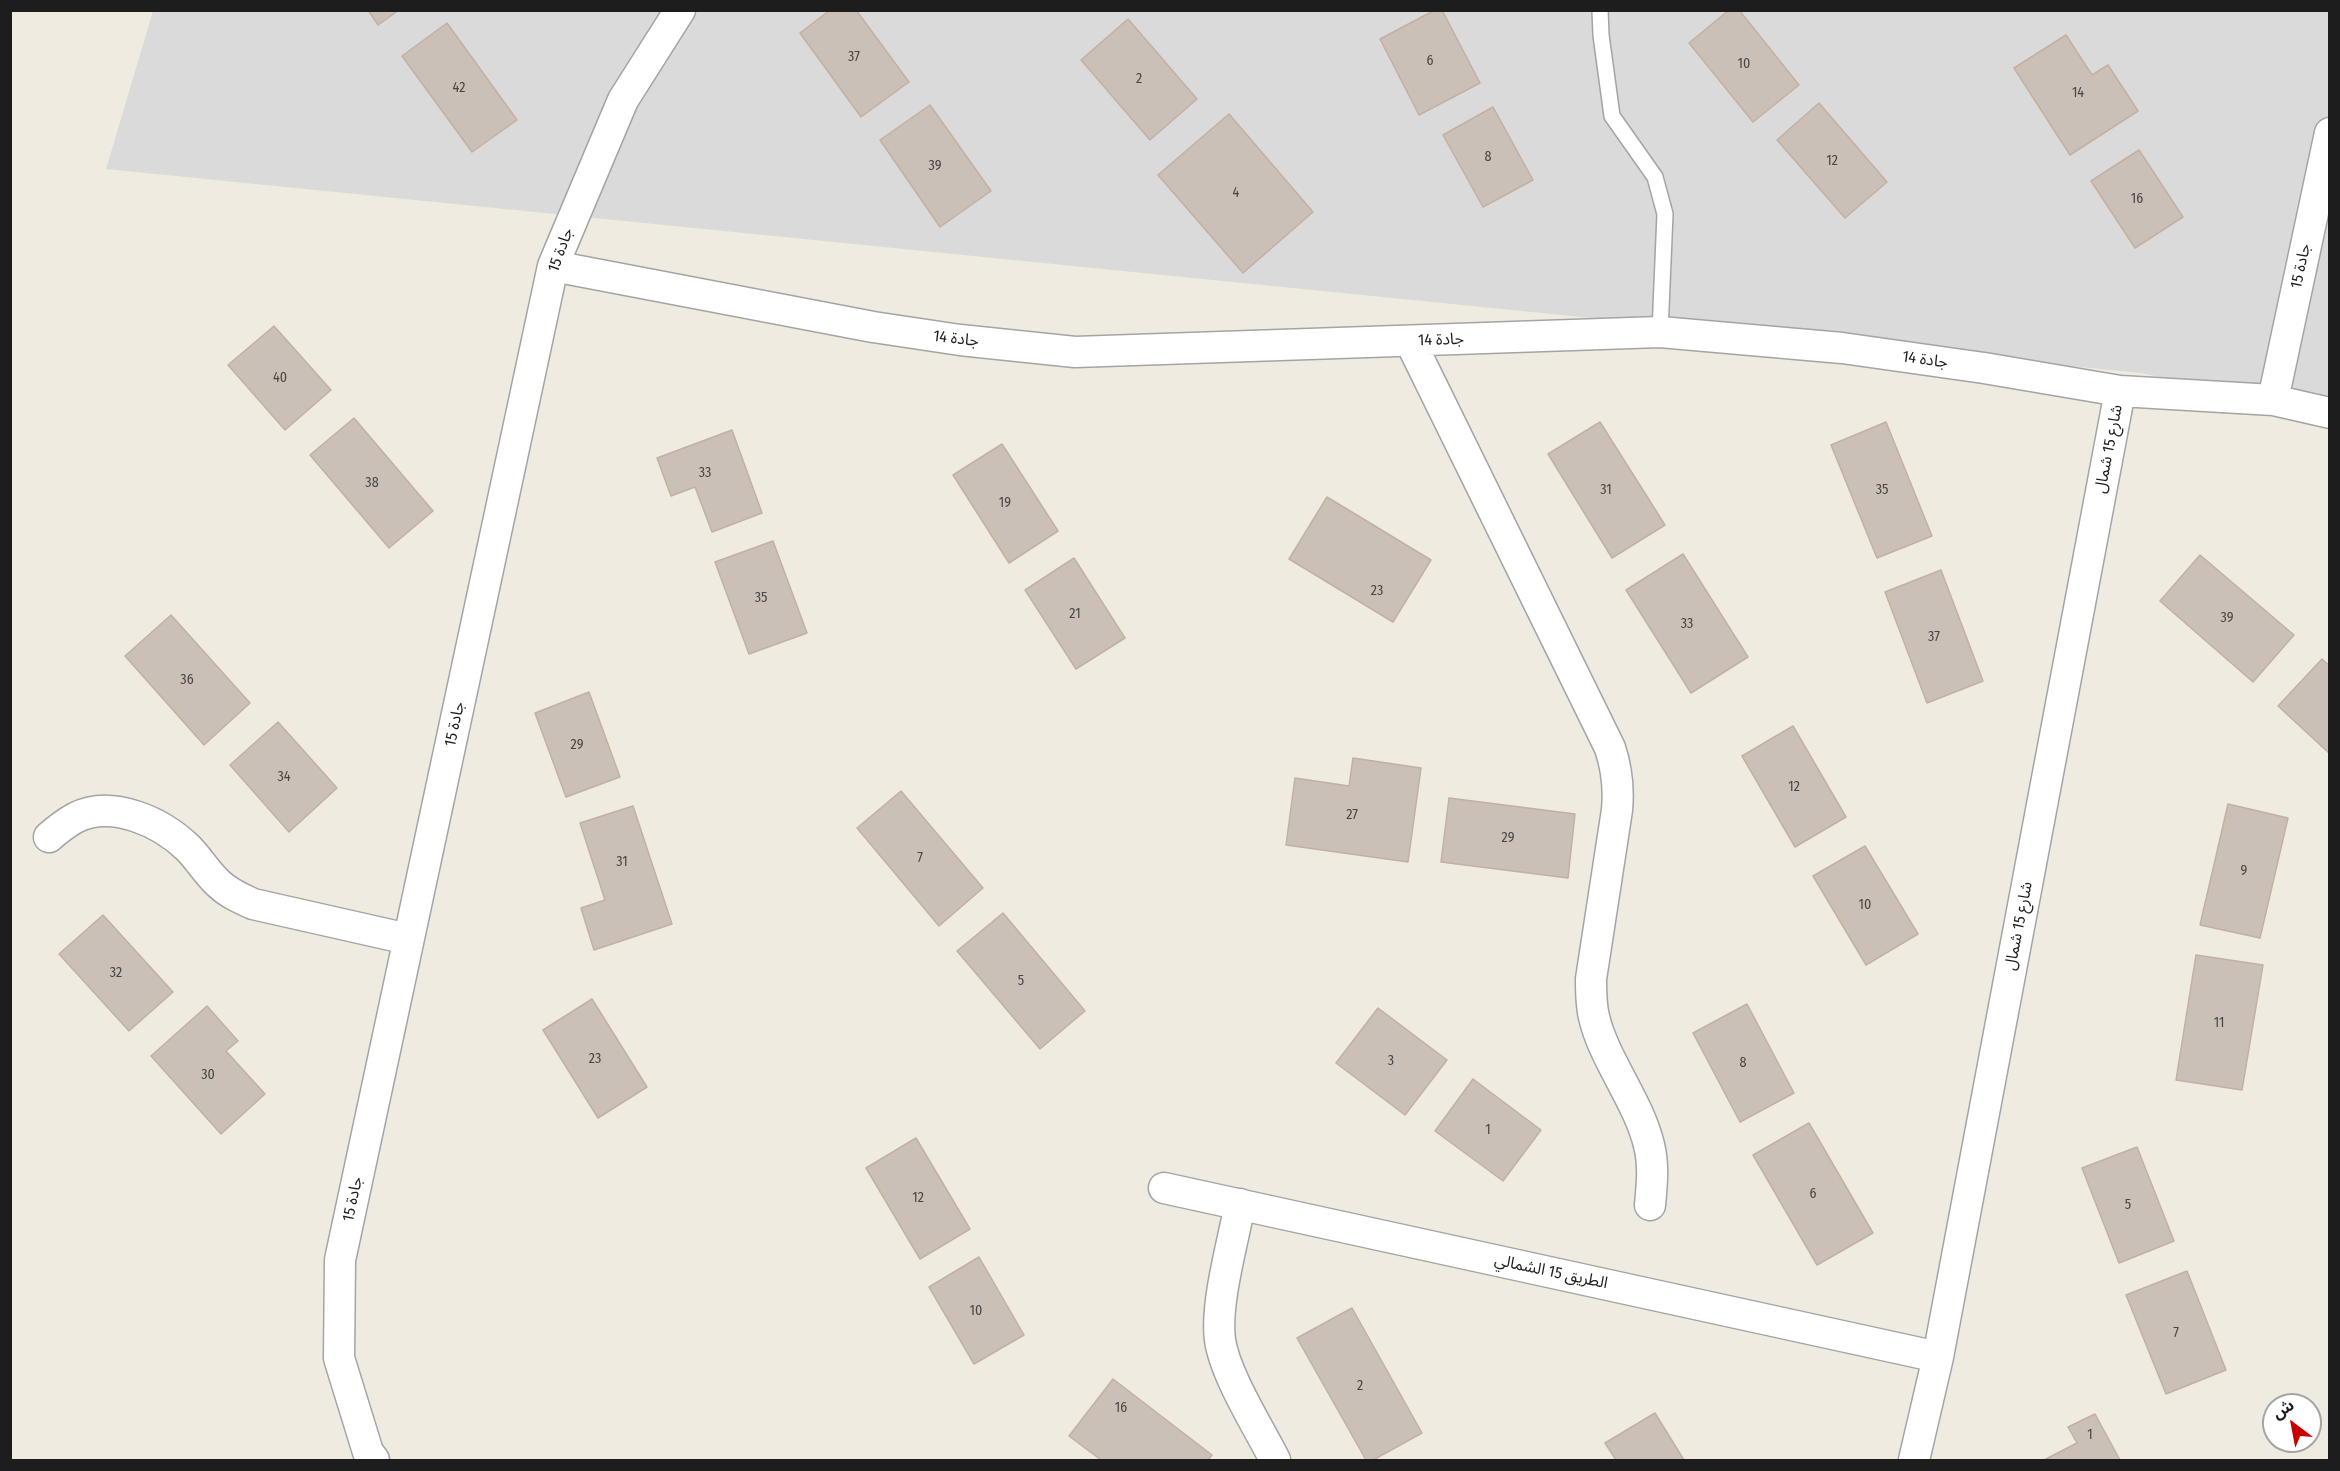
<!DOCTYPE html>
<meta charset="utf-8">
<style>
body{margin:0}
#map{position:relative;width:2340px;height:1471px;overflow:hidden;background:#efebe1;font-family:"Fira Sans Condensed","Noto Sans Arabic",sans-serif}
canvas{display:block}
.frame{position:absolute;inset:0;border:12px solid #1d1d1d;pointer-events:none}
.north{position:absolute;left:2262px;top:1393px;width:60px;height:60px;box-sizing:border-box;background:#fff;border:2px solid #a5a5a5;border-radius:50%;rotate:328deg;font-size:16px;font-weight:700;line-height:24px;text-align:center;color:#1d1d1d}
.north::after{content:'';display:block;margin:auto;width:21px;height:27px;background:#ca0000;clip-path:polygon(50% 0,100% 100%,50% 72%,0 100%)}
</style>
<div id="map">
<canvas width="2340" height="1471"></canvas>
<div class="frame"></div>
<div class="north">ش</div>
</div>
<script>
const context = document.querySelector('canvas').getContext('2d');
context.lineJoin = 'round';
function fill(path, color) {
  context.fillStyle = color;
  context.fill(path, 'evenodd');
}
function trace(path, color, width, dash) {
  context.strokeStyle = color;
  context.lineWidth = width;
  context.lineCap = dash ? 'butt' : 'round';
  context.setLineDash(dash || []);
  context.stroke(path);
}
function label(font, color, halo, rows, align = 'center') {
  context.font = font + ' "Fira Sans Condensed","Noto Sans Arabic",sans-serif';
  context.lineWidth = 4.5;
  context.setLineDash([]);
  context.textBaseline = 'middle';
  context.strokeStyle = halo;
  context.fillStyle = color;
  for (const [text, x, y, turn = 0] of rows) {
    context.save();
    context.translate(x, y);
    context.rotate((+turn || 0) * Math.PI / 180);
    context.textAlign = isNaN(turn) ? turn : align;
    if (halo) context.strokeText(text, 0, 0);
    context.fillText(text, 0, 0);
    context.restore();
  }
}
const residential = new Path2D(`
 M 153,11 L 2329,11 L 2329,410 L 2140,373 L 106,169 Z`);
const building = new Path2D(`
 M 368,10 L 399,10 L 378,25 Z
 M 830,10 L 856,10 L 909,82 L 861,117 L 800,33 Z
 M 1435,10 L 1442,10 L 1480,83 L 1419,115 L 1380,39 Z
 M 1729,10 L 1739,10 L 1799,85 L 1753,122 L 1689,43 Z
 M 1128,19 L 1197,99 L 1150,140 L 1081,60 Z
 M 447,23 L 517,120 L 472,152 L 402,56 Z
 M 2066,35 L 2092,75 L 2108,65 L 2138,111 L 2070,155 L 2014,68 Z
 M 1819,103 L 1887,182 L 1845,218 L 1777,140 Z
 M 930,105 L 991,191 L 940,227 L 880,140 Z
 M 1493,107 L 1533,180 L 1483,207 L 1443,135 Z
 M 1229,114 L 1313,212 L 1243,273 L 1158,175 Z
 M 2139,150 L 2183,217 L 2135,248 L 2091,181 Z
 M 274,326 L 331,390 L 285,430 L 228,365 Z
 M 354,418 L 433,511 L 389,548 L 310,455 Z
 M 1600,422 L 1665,525 L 1612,558 L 1548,454 Z
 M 1886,422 L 1932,536 L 1877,558 L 1831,445 Z
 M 732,430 L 762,513 L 712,532 L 695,487 L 671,496 L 657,458 Z
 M 1002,444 L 1058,531 L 1009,563 L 953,475 Z
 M 1327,497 L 1431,560 L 1393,622 L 1289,559 Z
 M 773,541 L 807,633 L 749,654 L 715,562 Z
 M 1683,554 L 1748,657 L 1691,693 L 1626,590 Z
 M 2200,555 L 2294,635 L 2253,682 L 2160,601 Z
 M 1074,558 L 1125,638 L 1076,669 L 1025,590 Z
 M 1941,570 L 1983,681 L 1927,703 L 1885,592 Z
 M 171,615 L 250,703 L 204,745 L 125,656 Z
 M 2322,659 L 2330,666 L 2330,754 L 2278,706 Z
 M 589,692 L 620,777 L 566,797 L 535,713 Z
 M 278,722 L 337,788 L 289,832 L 230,765 Z
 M 1793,726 L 1846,817 L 1795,847 L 1742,756 Z
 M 1353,758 L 1421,768 L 1408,862 L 1286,845 L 1295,778 L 1349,786 Z
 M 901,791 L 983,888 L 939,926 L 857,828 Z
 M 1449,798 L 1575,814 L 1568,878 L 1441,862 Z
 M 2228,804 L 2288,818 L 2260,938 L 2200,925 Z
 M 633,806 L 672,924 L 594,950 L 581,908 L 605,900 L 580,823 Z
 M 1865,846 L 1918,934 L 1866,965 L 1813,876 Z
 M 1003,913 L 1085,1011 L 1040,1049 L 957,951 Z
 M 103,915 L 173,992 L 129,1031 L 59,954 Z
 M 2196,955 L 2263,965 L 2242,1090 L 2176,1080 Z
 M 592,999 L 647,1087 L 598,1118 L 543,1030 Z
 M 1747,1004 L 1794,1093 L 1740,1122 L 1693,1033 Z
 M 207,1006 L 238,1041 L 226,1051 L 265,1094 L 221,1134 L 151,1056 Z
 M 1378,1008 L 1447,1060 L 1405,1115 L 1336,1063 Z
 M 1473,1079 L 1541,1130 L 1503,1181 L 1435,1131 Z
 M 1809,1123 L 1873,1233 L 1817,1265 L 1753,1155 Z
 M 916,1138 L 970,1229 L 920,1259 L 866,1168 Z
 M 2137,1147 L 2174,1241 L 2119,1263 L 2082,1168 Z
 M 979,1257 L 1024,1335 L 974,1364 L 929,1287 Z
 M 2187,1271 L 2226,1370 L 2166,1394 L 2126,1295 Z
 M 1352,1308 L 1422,1433 L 1373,1460 L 1366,1460 L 1297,1338 Z
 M 1113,1379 L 1212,1455 L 1208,1460 L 1101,1460 L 1069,1436 Z
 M 1655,1413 L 1684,1460 L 1616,1460 L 1605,1443 Z
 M 2095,1414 L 2120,1460 L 2044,1460 L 2077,1443 L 2068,1427 Z`);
const lane = new Path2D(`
 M 1600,10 L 1601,35 L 1612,116 L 1655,177 L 1665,214 L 1660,332`);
const street = new Path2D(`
 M 553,266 L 873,327 L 960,340 L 1075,352 L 1660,332 L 1842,348 L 1984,368 L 2120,391 L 2273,400 L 2330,413
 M 1410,341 L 1610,748 C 1617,769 1619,788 1617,810 L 1591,979 C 1591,992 1591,1005 1594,1017 C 1604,1060 1638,1100 1649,1145 C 1654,1165 1652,1184 1650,1205
 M 2273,400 L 2330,133
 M 49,837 C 57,830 66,823 75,818 C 112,799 161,822 188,848 C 199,859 207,873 218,883 C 228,893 240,898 253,904 L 408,939
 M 1164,1188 L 1938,1357
 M 1240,1204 C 1233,1242 1215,1304 1220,1340 C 1225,1375 1259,1428 1275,1460
 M 374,1460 L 368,1452 L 339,1358 L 340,1260 L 553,266 L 623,100 L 680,10
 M 1914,1460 L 1938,1357 L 2120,391`);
const numberNames = [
 ["37",854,57],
 ["6",1430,61],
 ["10",1744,64],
 ["2",1139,79],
 ["42",459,88],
 ["14",2078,93],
 ["8",1488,157],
 ["12",1832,161],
 ["39",935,166],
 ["4",1236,193],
 ["16",2137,199],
 ["40",280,378],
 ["33",705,473],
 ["38",372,483],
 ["31",1606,490],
 ["35",1882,490],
 ["19",1005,503],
 ["23",1377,591],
 ["35",761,598],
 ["21",1075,614],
 ["39",2227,618],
 ["33",1687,624],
 ["37",1934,637],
 ["36",187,680],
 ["29",577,745],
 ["34",284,777],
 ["12",1794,787],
 ["27",1352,815],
 ["29",1508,838],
 ["7",920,858],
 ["31",622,862],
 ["9",2244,871],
 ["10",1865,905],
 ["32",116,973],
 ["5",1021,981],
 ["11",2219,1023],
 ["23",595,1059],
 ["3",1391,1061],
 ["8",1743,1063],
 ["30",208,1075],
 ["1",1488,1130],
 ["6",1813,1194],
 ["12",918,1198],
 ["5",2128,1205],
 ["10",976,1311],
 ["7",2176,1333],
 ["2",1360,1386],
 ["16",1121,1408],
 ["1",2090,1435]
];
const streetNames = [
 ["جادة 15",561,250,-70],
 ["جادة 15",2301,266,-78],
 ["جادة 14",956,339,7],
 ["جادة 14",1441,340,-2],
 ["جادة 14",1925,360,8],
 ["شارع 15 شمال",2109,449,-79],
 ["جادة 15",455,724,-78],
 ["شارع 15 شمال",2019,926,-79],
 ["جادة 15",353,1199,-78],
 ["الطريق 15 الشمالي",1551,1272,12]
];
fill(residential, '#dbdada');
fill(building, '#cbc0b7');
trace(building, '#c2b0a2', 1.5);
trace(lane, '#a4a4a4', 18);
trace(street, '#a4a4a4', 33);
trace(lane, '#fff', 15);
trace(street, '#fff', 30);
label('14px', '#484644', null, numberNames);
label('16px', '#1d1d1d', '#fff', streetNames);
</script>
